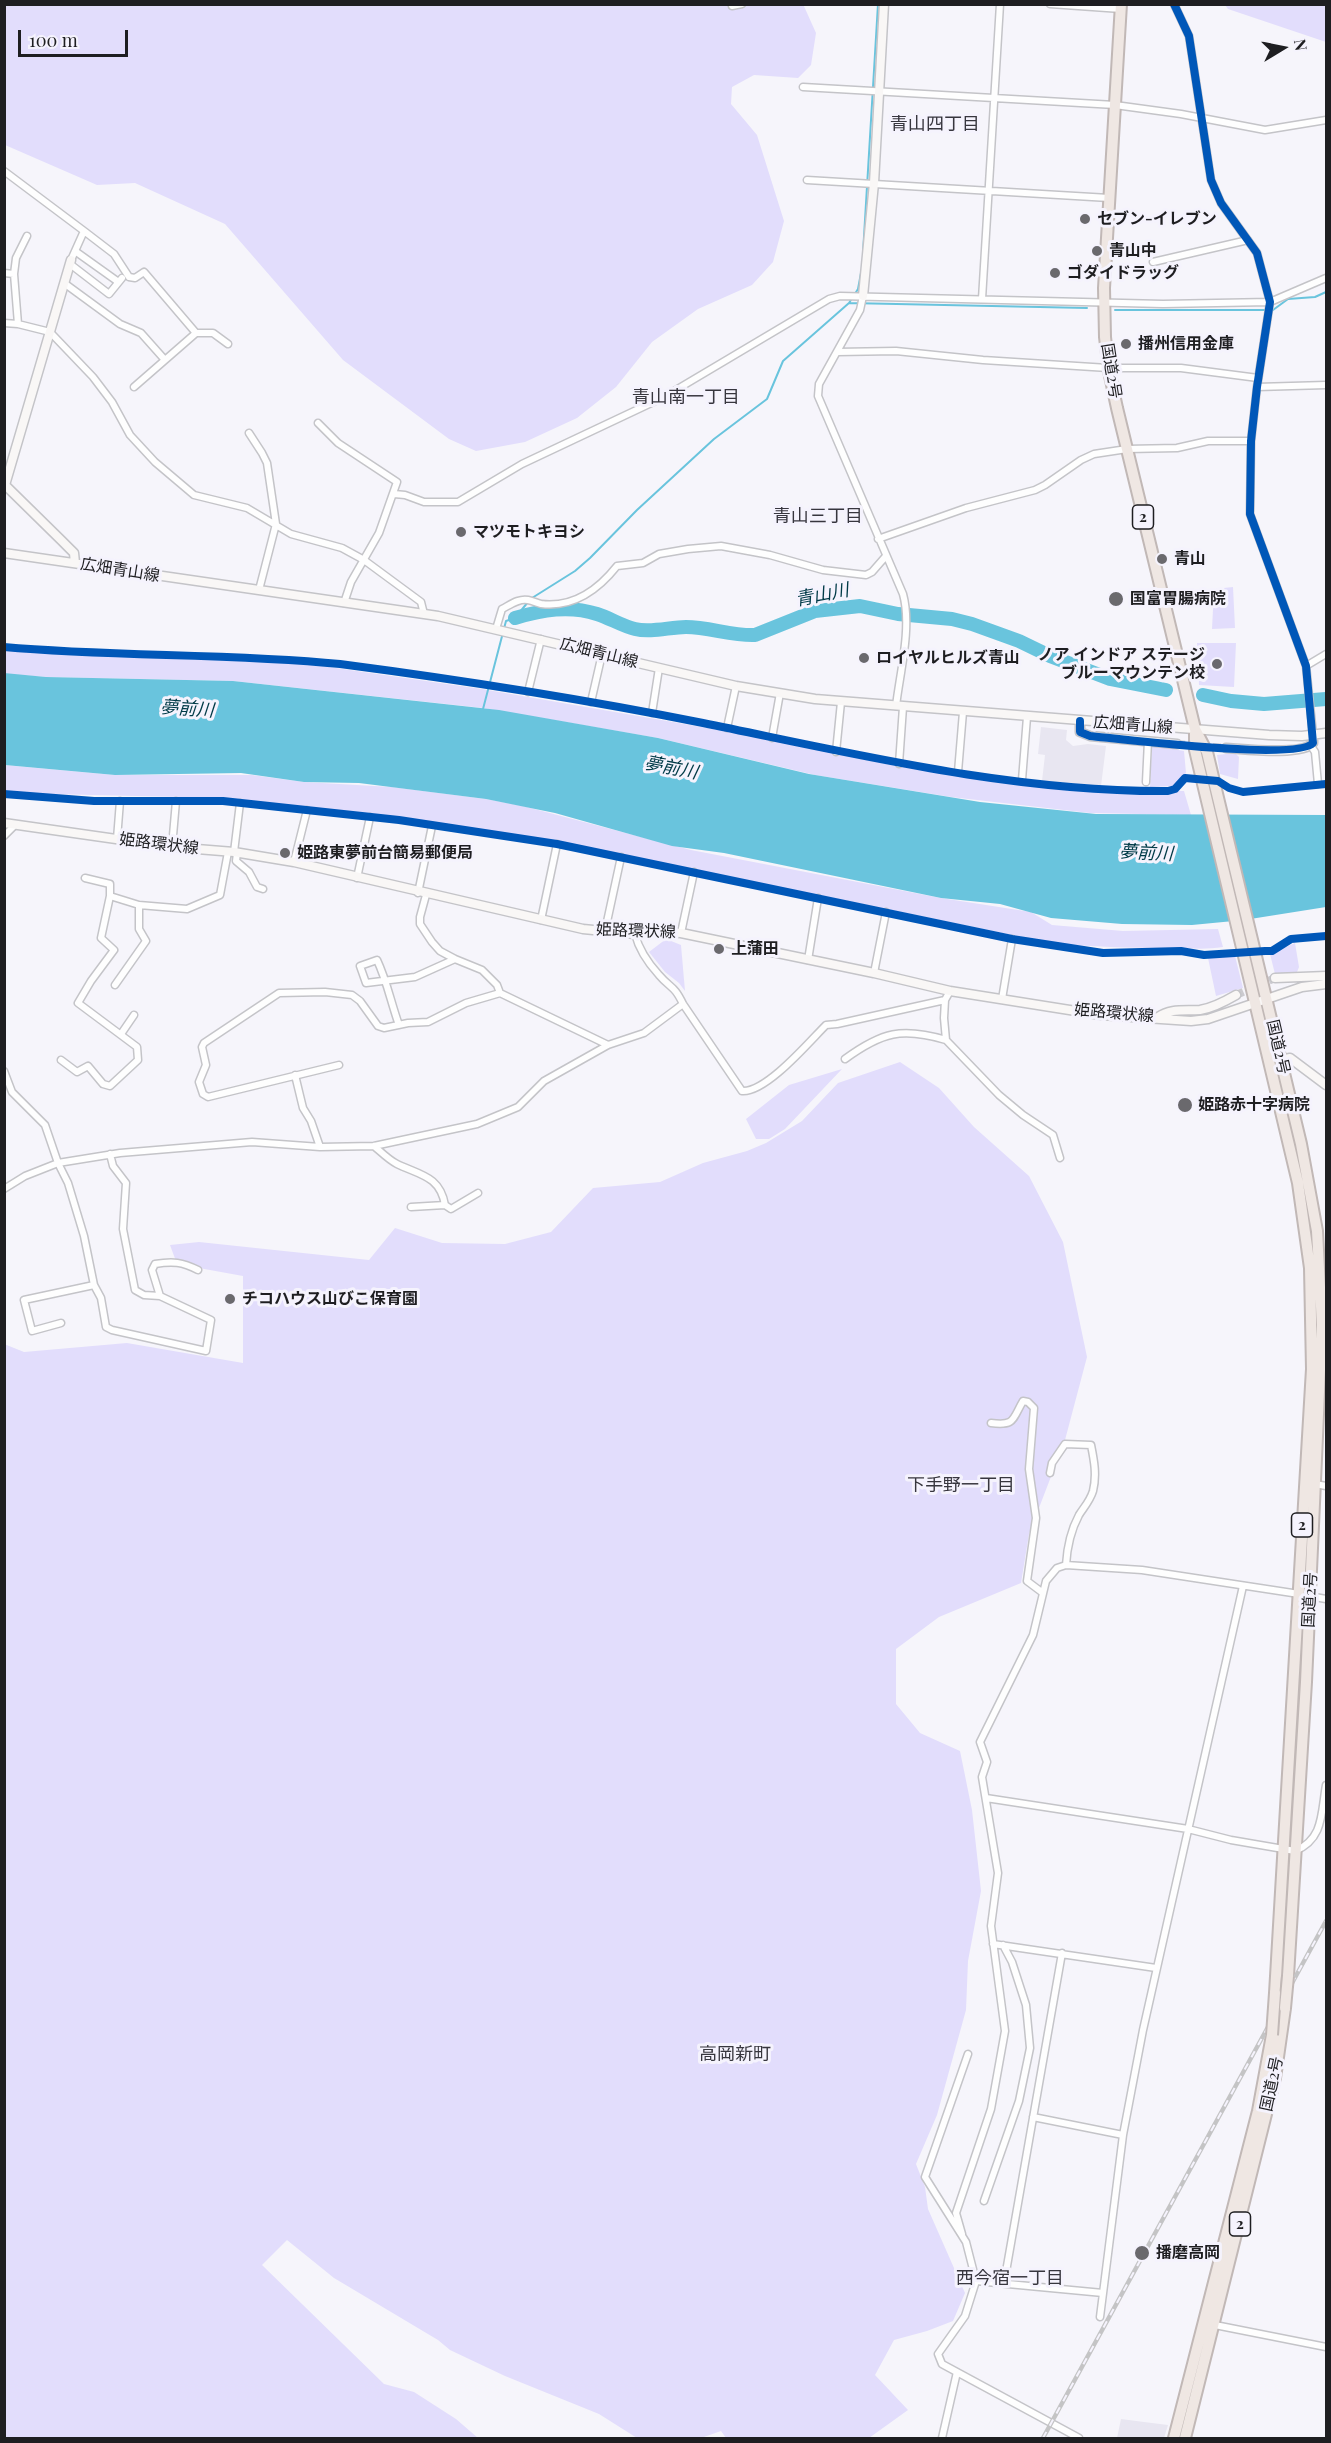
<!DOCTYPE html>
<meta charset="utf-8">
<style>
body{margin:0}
#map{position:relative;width:1331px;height:2443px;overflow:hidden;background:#f6f5fb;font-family:"Playfair Display",serif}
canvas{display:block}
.frame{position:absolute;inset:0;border:6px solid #1e1e21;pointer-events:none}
.north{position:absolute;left:1253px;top:18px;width:60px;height:60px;-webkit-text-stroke:4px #f5f3fd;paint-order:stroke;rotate:80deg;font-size:16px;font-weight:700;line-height:24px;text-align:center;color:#1e1e21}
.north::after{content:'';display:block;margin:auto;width:21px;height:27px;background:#1e1e21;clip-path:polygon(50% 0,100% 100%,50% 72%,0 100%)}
.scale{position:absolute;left:18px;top:30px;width:110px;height:27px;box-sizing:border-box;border:3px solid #1e1e21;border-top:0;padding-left:8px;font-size:18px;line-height:21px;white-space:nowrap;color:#1e1e21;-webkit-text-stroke:4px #f5f3fd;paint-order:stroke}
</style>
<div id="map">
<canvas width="1331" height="2443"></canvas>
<div class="frame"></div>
<div class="north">N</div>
<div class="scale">100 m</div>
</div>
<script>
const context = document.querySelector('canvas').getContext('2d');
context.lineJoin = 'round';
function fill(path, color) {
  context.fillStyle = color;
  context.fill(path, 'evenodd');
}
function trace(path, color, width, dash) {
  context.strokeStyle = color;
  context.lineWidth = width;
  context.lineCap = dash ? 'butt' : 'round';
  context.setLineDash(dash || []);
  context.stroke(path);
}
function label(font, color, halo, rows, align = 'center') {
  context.font = font + ' "Playfair Display","Noto Sans JP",serif';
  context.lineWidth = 6;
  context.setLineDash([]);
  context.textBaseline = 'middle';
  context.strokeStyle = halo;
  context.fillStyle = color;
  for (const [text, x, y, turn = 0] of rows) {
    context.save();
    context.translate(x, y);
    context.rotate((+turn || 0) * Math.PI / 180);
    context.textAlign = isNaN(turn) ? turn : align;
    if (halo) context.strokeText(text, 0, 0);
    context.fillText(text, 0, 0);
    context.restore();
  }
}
const built = new Path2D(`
 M 1041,727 L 1067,730 L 1066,740 L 1073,746 L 1088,744 L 1106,746 L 1101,786 L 1042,781 L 1045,755 L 1038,754 Z
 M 1121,2419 L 1144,2422 L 1168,2425 L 1164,2438 L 1117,2438 Z`);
const green = new Path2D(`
 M 803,4 L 816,33 L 811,65 L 798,78 L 754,75 L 732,87 L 731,104 L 757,135 L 784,221 L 773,262 L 752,285 L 698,309 L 652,342 L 616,387 L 577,418 L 525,442 L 476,451 L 449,439 L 343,360 L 225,224 L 135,183 L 97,185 L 5,145 L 5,5 Z
 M 1225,5 L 1326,5 L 1326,42 L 1228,9 Z
 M 1233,587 L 1235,628 L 1212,629 L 1214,589 Z
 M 1197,643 L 1236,643 L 1234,687 L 1199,685 Z
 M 4,650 L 68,655 L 301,663 L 482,689 L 725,731 L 896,766 L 958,772 L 1020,783 L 1145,791 L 1184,791 L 1191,815 L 1090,813 L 951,797 L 815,775 L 658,738 L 483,708 L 233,681 L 46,677 L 5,674 Z
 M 1152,745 L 1184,751 L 1186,773 L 1173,786 L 1150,787 Z
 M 1235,753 L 1239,757 L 1238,779 L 1220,774 L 1217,755 Z
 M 4,765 L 115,775 L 252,775 L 304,782 L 392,787 L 486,799 L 523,806 L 691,850 L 941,898 L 1031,912 L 1052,925 L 1123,931 L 1218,929 L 1223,947 C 1205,950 1189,948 1172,948 C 1131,948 1091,947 1051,943 L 557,841 L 403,817 L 224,798 L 5,793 Z
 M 666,939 L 681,945 L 685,991 L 679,983 L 665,972 L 649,952 Z
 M 1295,943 L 1299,967 L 1297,972 L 1275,974 L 1270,954 Z
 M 1235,956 L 1243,988 L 1216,996 L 1208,958 Z
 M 900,1062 L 939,1088 L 974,1127 L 1029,1176 L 1063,1242 L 1087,1357 L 1065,1440 L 1029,1534 L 1021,1583 L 939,1617 L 896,1649 L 896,1704 L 920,1733 L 960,1751 L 972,1810 L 981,1891 L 968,1961 L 966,2010 L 937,2115 L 916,2164 L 925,2187 L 928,2209 L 965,2293 L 953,2321 L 927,2331 L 894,2340 L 875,2375 L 908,2410 L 869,2438 L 726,2438 L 721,2431 L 701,2438 L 637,2438 L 599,2414 L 505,2376 L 450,2350 L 438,2340 L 334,2278 L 287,2240 L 262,2265 L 384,2384 L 414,2392 L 456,2419 L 478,2438 L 5,2438 L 4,1344 L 24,1352 L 127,1343 L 243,1363 L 243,1276 L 177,1264 L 170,1245 L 199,1242 L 369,1260 L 395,1228 L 442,1243 L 505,1244 L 551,1232 L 593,1188 L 660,1182 L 703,1163 L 747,1151 L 766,1143 L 802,1121 L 838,1083 Z
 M 842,1069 L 785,1129 L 769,1139 L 756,1139 L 746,1119 L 789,1085 Z`);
const water = new Path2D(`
 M 4,673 L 46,677 L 233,681 L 499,710 L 658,738 L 809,774 L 980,802 L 1096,814 L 1326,815 L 1326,907 L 1244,920 L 1192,925 L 1122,924 L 1051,918 L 1000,904 L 941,898 L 724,853 L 672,846 L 555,813 L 486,799 L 359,783 L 304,782 L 241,773 L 115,775 L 5,765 Z`);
const stream = new Path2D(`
 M 863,253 L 878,4
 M 849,303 L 1087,308
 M 1115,310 L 1273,310 L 1288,299 L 1315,297 L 1326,292
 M 532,598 L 575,571 L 590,558 L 637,510 L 714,439 L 767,399 L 783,361 L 849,303 L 858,289 L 861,273
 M 483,709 L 506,621 L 515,618 L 528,602`);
const river = new Path2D(`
 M 515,618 C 542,610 569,605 597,614 C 610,618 622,626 635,629 C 651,633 670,627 686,627 C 709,627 732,636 755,635 L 815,611 L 860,606 L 898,614 L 952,619 L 972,624 L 1019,641 L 1050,656 L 1110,679 L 1166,690
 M 1203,695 L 1231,701 L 1264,704 L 1326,699`);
const secondaryTunnel = new Path2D(`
 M 1177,744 L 1226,748
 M 1236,995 L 1275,978`);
const street = new Path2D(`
 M 1050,4 L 1121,9
 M 1174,4 L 1189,36 L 1211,180 L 1221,203 L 1257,253 L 1270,302 L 1257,387 L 1251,441 L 1250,514 L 1306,666 L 1313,735
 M 732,6 L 742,4
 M 803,87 L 1115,105 L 1181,114 L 1265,130 L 1326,120
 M 4,171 L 84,231 L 71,260
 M 807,180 L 1109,198
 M 84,231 L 114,254 L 129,277 L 135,278 L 144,272 L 196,333 L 213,333 L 228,344
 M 75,251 L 117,281
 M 1153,262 L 1248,240
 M 70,264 L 109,294 L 122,278
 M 4,273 L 14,274
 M 64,283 L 120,324 L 141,333 L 165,360 L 134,387
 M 863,296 L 860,310 L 819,384 L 818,396 L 903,594 C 912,627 900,672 896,706
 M 982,299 L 1000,4
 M 4,323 L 18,324 L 50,332 L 93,377 L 112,402 L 130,435 L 155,462 L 194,495 L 247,508 L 291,534 L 342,548 L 364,560 L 421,602 L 424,614
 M 18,324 L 14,274 L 16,258 L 27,236
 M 837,352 L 896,351 L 983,360 L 1108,368 L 1181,368 L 1258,378
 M 165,360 L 196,333
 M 1257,387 L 1326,385
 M 318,423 L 338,443 L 397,482 L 379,533 L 351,582 L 344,603
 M 249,433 L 262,453 L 267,463 L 276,524 L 259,590
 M 394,494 L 405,495 L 424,502 L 458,502 L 522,464 L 664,397 L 829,299 L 840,296 L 1163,304 L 1270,302 L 1326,278
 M 878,539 L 966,508 L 1035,490 L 1045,485 L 1081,460 L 1094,454 L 1127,449 L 1177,448 L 1208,441 L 1251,441
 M 496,629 L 502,609 C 510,605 519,598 528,600 C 533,601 537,603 541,604 C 574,608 598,590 617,566 L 643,563 L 659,554 L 688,549 L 721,546 L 770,555 L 823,570 L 866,575 L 872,572 L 886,556
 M 1306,666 L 1326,654
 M 528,692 L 541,639
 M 591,702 L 602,654
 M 652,713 L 659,668
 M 727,728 L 736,686
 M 772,738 L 780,693
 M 1311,746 L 1315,752 L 1318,784
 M 836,752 L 841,702
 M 899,764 L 903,707
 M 958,772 L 963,712
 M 1022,780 L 1027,717
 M 1146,782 L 1148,741
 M 4,836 L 15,825
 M 117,839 L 120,801
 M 172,847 L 176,801
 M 234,852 L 240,803
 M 237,853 L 236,861 L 249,872 L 257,887 L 263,889
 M 294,862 L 307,810
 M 85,878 L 110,884 L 110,896 L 139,905 L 187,909 L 220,895 L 228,852
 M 357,878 L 370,817
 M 418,893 L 432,826
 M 426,895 L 420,917 L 420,924 L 432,942 L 440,951 L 455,959 L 482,970 L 497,985 L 500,993 L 608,1045
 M 541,920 L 557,844
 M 605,931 L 621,857
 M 681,933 L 694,872
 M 635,934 C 639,950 648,963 659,975 C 671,989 674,985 683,1004 L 742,1091 C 766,1093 809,1042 826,1025 L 837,1024 L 945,1000
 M 808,960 L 818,898
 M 874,973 L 886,912
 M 115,985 L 146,941 L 139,929 L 139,905
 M 950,991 L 945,1000 L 944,1018 L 946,1040 L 999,1095 L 1023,1115 L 1053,1135 L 1060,1158
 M 1002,999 L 1012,939
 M 399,1025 C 391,1003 387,981 377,960 L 360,966 L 366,983 L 415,977 L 455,959
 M 121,1034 L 134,1015
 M 845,1059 C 882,1032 902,1027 946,1040
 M 61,1060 L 77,1072 L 88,1066 L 103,1084 L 110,1086 L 138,1060 L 137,1047 L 78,1003 L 91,981 L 114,950 L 101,938 L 110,896
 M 339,1065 L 208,1097 L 203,1094 L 199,1082 L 206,1065 L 202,1047 L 204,1043 L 279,993 L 325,992 L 352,995 L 360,1001 L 378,1026 L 384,1028 L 408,1023 L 428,1022 L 466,1003 L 500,993
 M 4,1071 L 12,1092 L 45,1125 L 58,1163 L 68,1183 L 84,1236 L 94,1285 L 24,1300 L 32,1331 L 61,1323
 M 295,1075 L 303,1108 L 311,1121 L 320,1147
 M 374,1146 C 381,1152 389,1160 397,1164 C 420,1175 440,1176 445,1205 L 411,1207
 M 4,1189 L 25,1176 L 58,1163 L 120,1153 L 252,1142 L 320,1147 L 374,1146 L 477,1124 L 518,1107 L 544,1081 L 608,1045 L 644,1033 L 683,1004
 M 445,1205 L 451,1209 L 478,1193
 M 94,1285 L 101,1298 L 106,1327 L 112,1330 L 206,1351 L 211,1320 L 160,1296 L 144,1295 L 135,1290 L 123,1229 L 126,1183 L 113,1166 L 110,1154
 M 160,1296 L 152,1270 L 155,1264 C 173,1261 182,1262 198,1270
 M 991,1423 C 1015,1426 1012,1420 1023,1401 L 1028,1402 L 1034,1408 L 1029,1469 L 1036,1518 L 1027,1581 L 1043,1593
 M 1050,1473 L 1052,1463 L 1065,1444 L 1091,1445 C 1094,1460 1097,1475 1093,1491 C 1090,1501 1084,1507 1079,1515 C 1071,1530 1067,1548 1066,1565
 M 1315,1484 L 1326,1486
 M 1309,1596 L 1326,1599
 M 986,1798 L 1188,1829 L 1231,1840 L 1295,1851 C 1324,1839 1321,1813 1326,1785
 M 993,1944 L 1156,1968
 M 968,2054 L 925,2177 L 966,2242 L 976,2281 L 965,2316 L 938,2354 L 942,2364 L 1079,2438
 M 1033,2117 L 1123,2135
 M 984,2201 L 1019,2101 L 1030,2048 L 1026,2005 L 1012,1962 L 1003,1945
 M 962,2234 L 956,2213 L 991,2109 L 1005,2031 L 991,1926 L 998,1873 L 982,1777 L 987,1762 L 980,1742 L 1033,1635 L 1046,1581 L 1057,1568 L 1066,1565 L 1142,1570 L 1299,1594
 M 976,2281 L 1103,2293
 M 1004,2283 L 1062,1953
 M 1100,2317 L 1123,2135 L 1143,2030 L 1243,1586
 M 1215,2325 L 1326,2347
 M 942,2438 L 957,2372`);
const secondary = new Path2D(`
 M 71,260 L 5,485 L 62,541 L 74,553 L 75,563
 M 863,296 L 874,183 L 884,4
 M 4,553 L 438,616 L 736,686 L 815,699 L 1269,735 L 1302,736 L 1326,733
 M 1080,721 L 1080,732 L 1090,736 L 1177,744
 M 1226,748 C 1244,749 1302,756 1313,743 L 1313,735
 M 4,823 L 172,847 L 234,852 L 294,862 L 583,929 L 635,934 L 654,931 L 681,933 L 874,973 L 950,991 L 1101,1015 L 1191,1021 L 1208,1019 L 1302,987 L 1326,984
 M 1275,978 L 1326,976
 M 1158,1017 C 1171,1008 1184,1011 1200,1010 C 1213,1008 1224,1002 1236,995
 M 1280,1060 L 1290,1058 L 1326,1085`);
const highway = new Path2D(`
 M 1121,4 L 1104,288 L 1105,337 L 1109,371 L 1117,408 L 1195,729 L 1207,752 L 1301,1144 L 1317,1231 L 1322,1325 L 1306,1682 L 1288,1976
 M 1195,733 L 1195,750 L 1203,784 L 1298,1183 L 1310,1268 L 1312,1369 L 1275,1993
 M 1174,2438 L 1258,2111 L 1272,2035
 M 1185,2438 L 1275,2078 L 1285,2008`);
const rail = new Path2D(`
 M 1043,2438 L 1326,1921`);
const highwayBridge = new Path2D(`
 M 1285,2008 L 1288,1976
 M 1272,2035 L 1275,1993`);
const cycleway = new Path2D(`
 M 4,647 C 116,657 229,653 340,664 C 462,680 583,699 703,723 C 856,754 1011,792 1168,791 L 1175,789 L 1185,778 L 1218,781 L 1229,788 L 1243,792 L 1326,784
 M 1080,721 L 1080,732 L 1090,736 C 1121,739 1298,761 1313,743 L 1306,666 L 1250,514 L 1251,441 L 1257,387 L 1270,302 L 1257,253 L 1221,203 L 1211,180 L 1189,36 L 1174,4
 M 4,794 L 94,801 L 223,801 L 399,820 L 557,844 L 1012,939 L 1103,953 L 1181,951 L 1204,955 L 1265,951 L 1272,951 L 1291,939 L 1326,936`);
const markers = [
 [1085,219,6,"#6a696d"],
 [1097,251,6,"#6a696d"],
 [1055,273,6,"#6a696d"],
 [1126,344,6,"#6a696d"],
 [461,532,6,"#6a696d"],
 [1162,559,6,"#6a696d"],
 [1116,599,8,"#6a696d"],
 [864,658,6,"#6a696d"],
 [1217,664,6,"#6a696d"],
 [285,853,6,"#6a696d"],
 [719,949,6,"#6a696d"],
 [1185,1105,8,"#6a696d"],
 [230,1299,6,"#6a696d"],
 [1142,2253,8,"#6a696d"]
];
const shields = [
 [1143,517,21],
 [1302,1525,21],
 [1240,2224,21]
];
const shieldNames = [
 ["2",1143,517],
 ["2",1302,1525],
 ["2",1240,2224]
];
const poiNames = [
 ["セブン-イレブン",1097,219],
 ["青山中",1109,251],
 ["ゴダイドラッグ",1067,273],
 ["播州信用金庫",1138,344],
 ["マツモトキヨシ",473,532],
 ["青山",1174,559],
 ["国富胃腸病院",1130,599],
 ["ノア インドア ステージ",1205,655,"right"],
 ["ブルーマウンテン校",1205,673,"right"],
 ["ロイヤルヒルズ青山",876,658],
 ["姫路東夢前台簡易郵便局",297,853],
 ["上蒲田",731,949],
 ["姫路赤十字病院",1198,1105],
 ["チコハウス山びこ保育園",242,1299],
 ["播磨高岡",1156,2253]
];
const streetNames = [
 ["国道2号",1111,371,81],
 ["広畑青山線",120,570,9],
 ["広畑青山線",599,653,14],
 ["広畑青山線",1133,725,4],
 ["姫路環状線",159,844,7],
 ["姫路環状線",636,931,2],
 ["姫路環状線",1114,1013,5],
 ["国道2号",1278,1047,77],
 ["国道2号",1310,1600,-87],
 ["国道2号",1272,2084,-78]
];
const neighbourhoodNames = [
 ["青山四丁目",935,124],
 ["青山南一丁目",686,397],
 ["青山三丁目",818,516],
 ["下手野一丁目",961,1485],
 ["高岡新町",735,2054],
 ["西今宿一丁目",1010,2278]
];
const waterNames = [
 ["青山川",822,595,-11],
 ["夢前川",187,709,4],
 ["夢前川",671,768,11],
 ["夢前川",1146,853,3]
];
fill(built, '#e8e6f1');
fill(green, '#e2ddfc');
fill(water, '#69c4dd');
trace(stream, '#69c4dd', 2);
trace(river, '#69c4dd', 14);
trace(secondaryTunnel, '#cbcacf', 8, [8, 4]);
trace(street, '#c4c4c8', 9);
trace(secondary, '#c4c4c8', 11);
trace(highway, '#c1b8b6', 14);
trace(street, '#fefefe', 6);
trace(secondary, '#f9f7f6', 8);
trace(highway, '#efe7e3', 10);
trace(rail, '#c4c4c5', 4.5);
trace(rail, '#f5f3fd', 2, [7]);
trace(highwayBridge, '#c1b8b6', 14, []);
trace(highwayBridge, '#efe7e3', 10);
trace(cycleway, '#0057b8', 8);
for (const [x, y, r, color] of markers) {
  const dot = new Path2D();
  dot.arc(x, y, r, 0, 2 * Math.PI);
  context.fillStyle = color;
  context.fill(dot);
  trace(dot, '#f5f3fd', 2);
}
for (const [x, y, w] of shields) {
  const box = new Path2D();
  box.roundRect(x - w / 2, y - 12, w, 24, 4.5);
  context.fillStyle = '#f5f3fd';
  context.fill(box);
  trace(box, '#1e1e21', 1.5);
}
label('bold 15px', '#1e1e21', null, shieldNames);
label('bold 16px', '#1e1e21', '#f5f3fd', poiNames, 'left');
label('16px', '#1e1e21', '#f5f3fd', streetNames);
label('18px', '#37363e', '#f5f3fd', neighbourhoodNames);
label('italic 18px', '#003a47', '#f5f3fd', waterNames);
</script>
